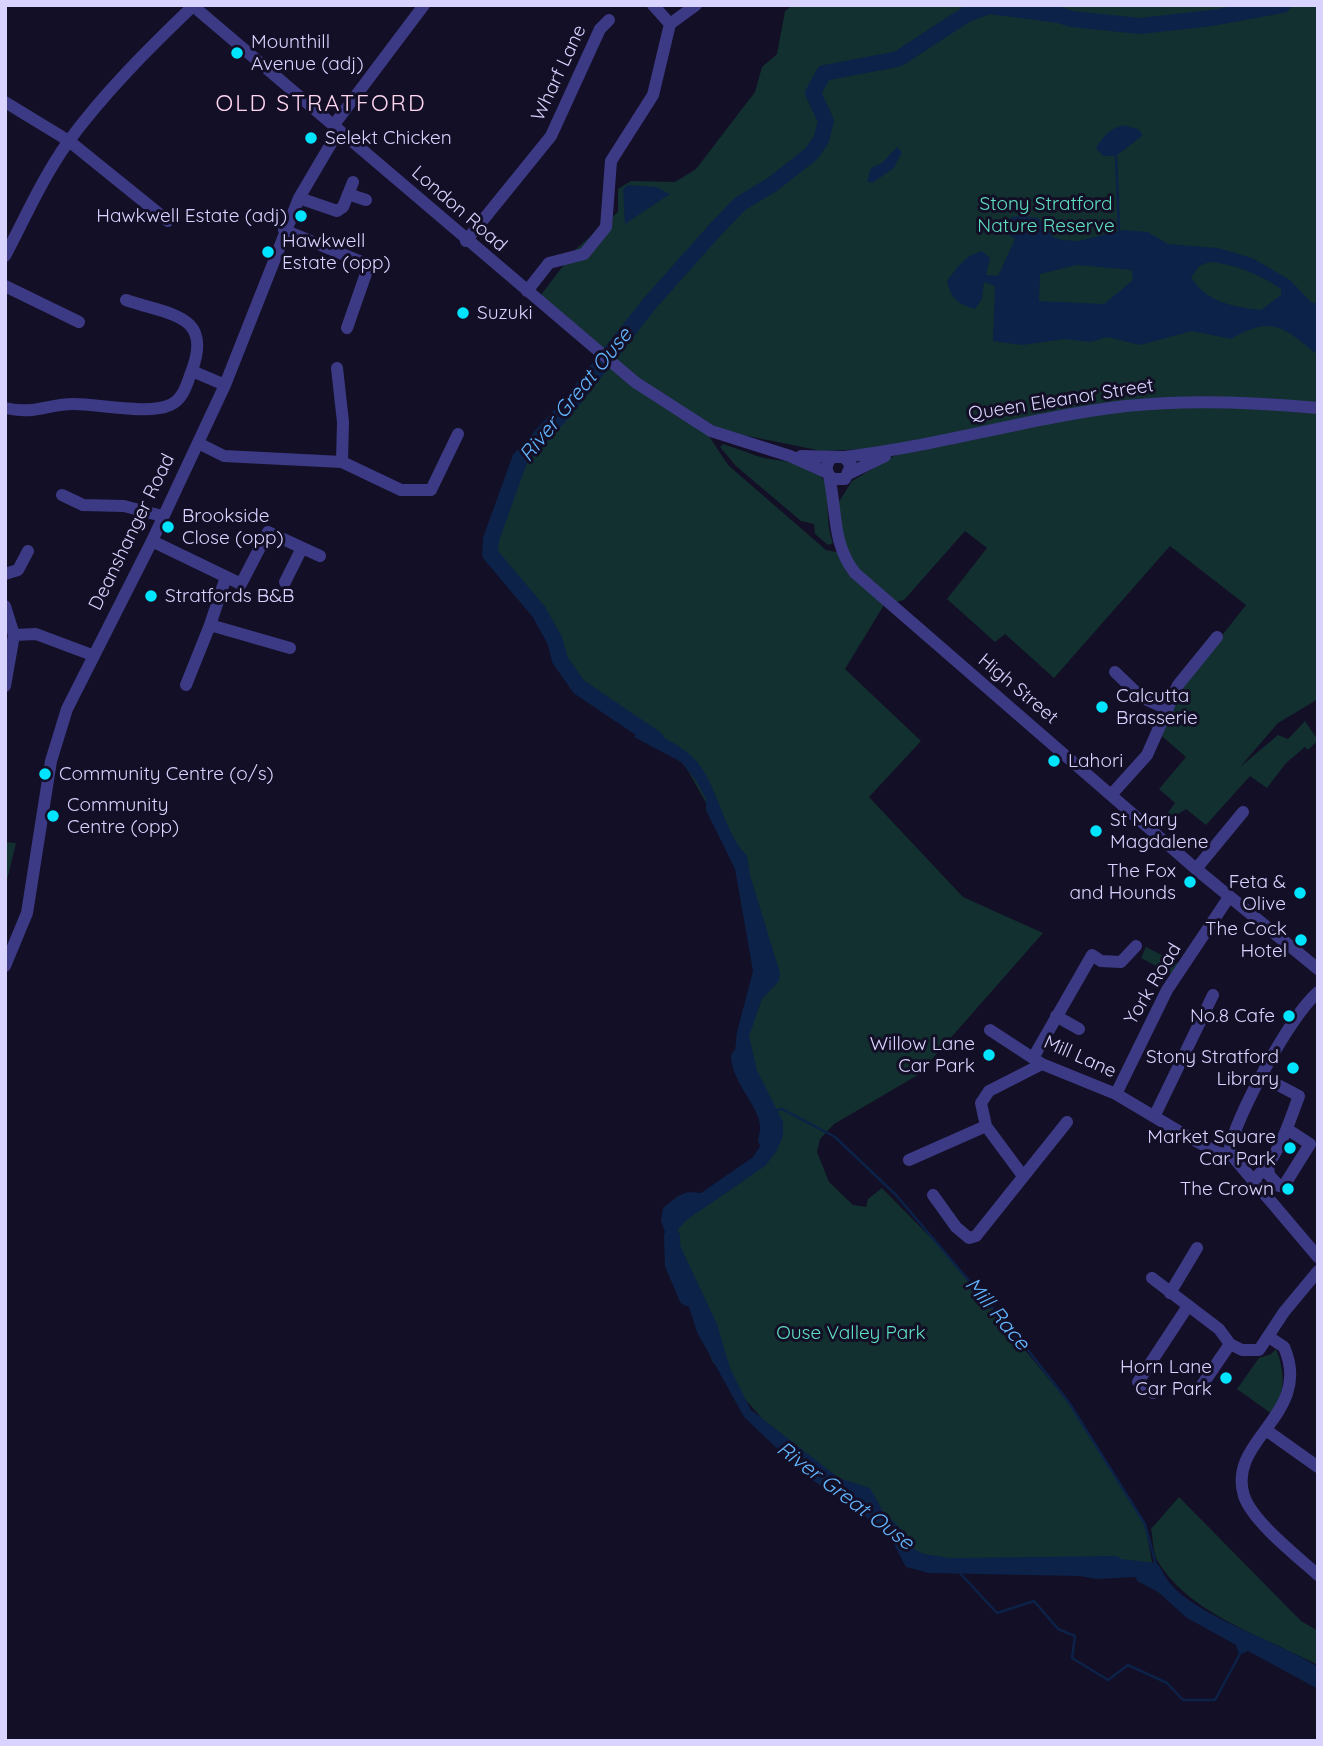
<!DOCTYPE html>
<style>
body{margin:0}
#map{position:relative;width:1323px;height:1746px;overflow:hidden;background:#130f26;font-family:Quicksand,sans-serif}
canvas{display:block}
.frame{position:absolute;inset:0;border:7px solid #d9d4ff;pointer-events:none}
</style>
<div id="map">
<canvas width="1323" height="1746"></canvas>
<div class="frame"></div>
</div>
<script>
const context = document.querySelector('canvas').getContext('2d');
context.lineJoin = 'round';
function fill(path, color) {
  context.fillStyle = color;
  context.fill(path, 'evenodd');
}
function trace(path, color, width, dash) {
  context.strokeStyle = color;
  context.lineWidth = width;
  context.lineCap = dash ? 'butt' : 'round';
  context.setLineDash(dash || []);
  context.stroke(path);
}
function label(font, color, halo, rows, align = 'center') {
  context.font = font + ' Quicksand,sans-serif';
  context.lineWidth = 6;
  context.setLineDash([]);
  context.textBaseline = 'middle';
  context.strokeStyle = halo;
  context.fillStyle = color;
  for (const [text, x, y, turn = 0] of rows) {
    context.save();
    context.translate(x, y);
    context.rotate((+turn || 0) * Math.PI / 180);
    context.textAlign = isNaN(turn) ? turn : align;
    if (halo) context.strokeText(text, 0, 0);
    context.fillText(text, 0, 0);
    context.restore();
  }
}
const green = new Path2D(`
 M 793,5 L 1318,5 L 1318,699 L 1278,723 L 1240,767 L 1278,735 L 1288,739 L 1305,721 L 1318,740 L 1308,750 L 1305,747 L 1286,763 L 1267,788 L 1250,776 L 1206,825 L 1186,809 L 1172,818 L 1167,814 L 1175,803 L 1159,789 L 1186,757 L 1150,726 L 1246,605 L 1170,546 L 1054,678 L 1005,634 L 995,642 L 947,599 L 987,548 L 965,531 L 904,600 L 884,605 L 845,669 L 921,741 L 869,797 L 963,897 L 1043,933 L 918,1075 L 834,1124 L 820,1139 L 817,1152 L 829,1182 L 853,1205 L 866,1207 L 868,1199 L 882,1188 L 938,1245 L 1068,1402 L 1145,1524 L 1153,1567 L 913,1568 L 878,1519 L 824,1490 L 712,1361 L 668,1231 L 777,1144 L 781,1131 L 740,1052 L 755,961 L 737,858 L 682,760 L 588,694 L 495,550 L 499,506 L 520,458 L 571,412 L 609,361 L 537,300 L 576,249 L 618,212 L 618,189 L 631,181 L 675,182 L 696,169 L 755,92 L 762,67 L 777,54 L 785,11 ZM 703,427 L 822,451 L 909,447 L 852,481 L 835,508 L 841,553 L 826,550 L 728,465 Z
 M 723,444 C 736,448 748,453 760,457 C 781,462 822,461 826,488 C 830,510 825,520 833,543 L 828,545 L 815,534 L 814,524 L 801,521 L 736,466 L 720,447 Z
 M 5,842 L 16,843 L 5,888 Z
 M 1146,947 L 1181,965 L 1175,976 L 1141,958 Z
 M 1276,1349 C 1285,1372 1286,1392 1272,1414 L 1237,1389 L 1259,1358 L 1271,1354 Z
 M 1179,1497 L 1301,1621 L 1318,1631 L 1318,1665 C 1267,1638 1188,1614 1157,1560 C 1153,1552 1153,1538 1151,1529 Z`);
const water = new Path2D(`
 M 1123,125 L 1138,129 L 1143,135 L 1116,156 L 1103,156 L 1096,148 C 1103,136 1110,129 1123,125 Z
 M 897,147 L 902,152 L 894,168 L 872,183 L 867,181 L 871,168 L 882,163 Z
 M 628,185 L 656,187 L 670,194 L 625,224 L 623,189 Z
 M 1023,216 L 1038,218 L 1053,237 L 1062,240 L 1078,241 L 1125,230 L 1148,232 L 1168,244 L 1218,248 L 1252,258 L 1290,280 L 1312,303 L 1318,303 L 1318,355 C 1284,328 1273,314 1231,339 L 1192,331 L 1140,345 L 1107,337 L 1091,342 L 1065,339 L 1022,345 L 993,341 L 995,286 L 984,282 L 982,299 L 975,309 C 958,304 951,299 947,281 C 957,268 965,255 982,251 L 990,258 L 986,275 L 998,276 L 1015,239 L 1005,232 L 1005,223 L 1012,217 ZM 1209,262 C 1235,264 1259,274 1281,289 L 1281,295 L 1261,310 C 1232,307 1208,302 1191,278 L 1199,266 ZM 1077,265 L 1132,270 L 1133,280 L 1104,304 L 1039,301 L 1040,274 Z
 M 642,726 C 662,737 691,749 703,770 C 717,791 730,843 747,855 L 750,875 L 780,973 L 779,981 L 762,999 L 749,1036 L 757,1070 L 783,1122 L 783,1136 L 776,1152 L 765,1166 L 688,1219 L 679,1228 L 676,1237 L 717,1324 L 730,1368 L 751,1410 L 839,1478 L 870,1488 L 883,1511 L 900,1528 L 914,1549 L 924,1554 L 950,1558 L 1117,1556 L 1121,1559 L 1157,1563 C 1162,1569 1164,1576 1169,1582 C 1197,1617 1279,1641 1318,1667 L 1318,1689 L 1248,1651 L 1239,1655 L 1236,1645 L 1187,1618 L 1158,1592 L 1137,1581 L 1136,1577 L 1097,1579 L 1079,1576 L 929,1573 L 906,1567 L 889,1535 L 866,1517 L 860,1507 L 808,1478 L 744,1417 L 697,1332 L 661,1220 L 663,1208 L 678,1196 L 688,1192 L 701,1193 L 753,1157 L 766,1137 L 768,1117 L 754,1084 L 743,1076 L 734,1060 L 737,1032 L 753,971 L 735,869 L 706,810 L 706,799 L 695,779 L 681,762 L 634,737 Z`);
const stream = new Path2D(`
 M 1116,156 L 1119,231
 M 777,1110 L 782,1109 L 835,1137 L 896,1195 L 1027,1349 L 1068,1401 L 1145,1524 L 1156,1565
 M 958,1571 L 997,1613 L 1034,1601 L 1058,1629 L 1075,1636 L 1072,1658 L 1108,1680 L 1128,1665 L 1167,1683 L 1183,1700 L 1215,1700 L 1240,1654`);
const river = new Path2D(`
 M 656,739 L 579,687 L 560,660 L 555,641 L 539,612 L 490,554 L 491,539 L 520,459 L 567,408 L 650,303 L 715,230 L 740,204 L 773,184 L 811,154 L 821,140 L 826,121 L 813,93 L 824,73 L 898,59 L 967,14 L 990,6 L 1059,15 L 1072,19 L 1140,26 L 1212,18 L 1283,5
 M 739,1057 C 741,1086 777,1109 766,1140
 M 672,1236 L 673,1265 L 687,1298`);
const minor = new Path2D(`
 M 192,5 L 635,382 L 711,431 L 790,456 L 828,473
 M 653,5 L 670,24
 M 5,102 L 69,141 L 168,221
 M 333,126 L 424,5
 M 348,194 L 366,200
 M 299,198 L 337,211 L 343,207 L 353,182
 M 284,230 L 369,265 L 347,328
 M 466,241 L 551,136 L 600,29 L 609,20
 M 5,256 C 25,218 43,177 68,142 C 104,93 149,48 193,6
 M 5,286 L 79,322
 M 527,291 L 549,263 L 584,254 L 606,227 L 611,161 L 653,95 L 670,24 L 696,5
 M 337,368 L 343,422 L 342,462
 M 192,371 L 225,385
 M 5,408 C 35,415 47,404 74,404 C 98,404 149,415 170,405 C 184,399 187,383 192,370 C 213,314 169,315 126,300
 M 198,443 L 224,456 L 342,462 L 401,490 L 431,490 L 458,434
 M 801,456 L 844,457 L 851,465 L 845,479 L 833,479 C 825,473 825,465 831,458
 M 844,457 C 939,446 1031,417 1126,406 C 1190,399 1254,402 1318,408
 M 850,473 L 885,456
 M 829,476 C 837,511 832,544 855,573 L 1196,869 L 1318,969
 M 62,495 L 83,505 L 124,506 L 162,516
 M 152,541 L 241,584 L 268,532 L 320,556
 M 5,574 L 18,570 L 28,551
 M 226,577 L 210,625 L 290,648
 M 285,582 L 302,548
 M 5,606 L 14,635 L 5,686
 M 14,635 L 36,634 L 92,655
 M 1115,672 L 1141,697 L 1165,708
 M 186,685 L 210,625
 M 1111,795 L 1147,755 L 1178,685 L 1217,637
 M 1196,869 L 1243,812
 M 5,966 L 27,913 L 51,761 L 67,709 L 152,541 L 225,385 L 299,198 L 339,130
 M 1318,992 C 1290,1017 1236,1115 1229,1152 L 1318,1257
 M 1056,1016 L 1079,1029
 M 990,1030 L 1042,1064 L 1116,1094 L 1190,1138 L 1219,1153 L 1229,1154
 M 1033,1058 L 1092,955 L 1101,961 L 1121,962 L 1136,946
 M 1116,1094 L 1167,990 L 1229,897
 M 1155,1115 L 1213,995
 M 909,1160 L 986,1126
 M 1268,1166 L 1269,1175 L 1279,1186 L 1285,1184 L 1310,1144 L 1287,1129
 M 1023,1176 L 986,1126 L 981,1103 L 989,1091 L 1042,1064
 M 1254,1179 C 1279,1158 1288,1125 1299,1096 L 1280,1086
 M 933,1195 L 956,1227 L 969,1238 L 976,1236 L 1067,1122
 M 1152,1278 L 1219,1329 L 1230,1344 L 1242,1350 L 1259,1350 L 1284,1312 L 1318,1271
 M 1170,1293 L 1197,1248
 M 1269,1337 L 1284,1347 C 1314,1415 1226,1439 1244,1496 C 1253,1522 1297,1556 1318,1575
 M 1200,1388 L 1230,1344
 M 1153,1393 L 1138,1382 L 1188,1306
 M 1266,1430 L 1318,1467`);
const markers = [
 [237,53,7,"#00e5ff"],
 [311,138,7,"#00e5ff"],
 [301,216,7,"#00e5ff"],
 [268,252,7,"#00e5ff"],
 [463,313,7,"#00e5ff"],
 [168,527,7,"#00e5ff"],
 [151,596,7,"#00e5ff"],
 [1102,707,7,"#00e5ff"],
 [1054,761,7,"#00e5ff"],
 [45,774,7,"#00e5ff"],
 [53,816,7,"#00e5ff"],
 [1096,831,7,"#00e5ff"],
 [1190,882,7,"#00e5ff"],
 [1300,893,7,"#00e5ff"],
 [1301,940,7,"#00e5ff"],
 [1289,1016,7,"#00e5ff"],
 [989,1055,7,"#00e5ff"],
 [1293,1068,7,"#00e5ff"],
 [1290,1148,7,"#00e5ff"],
 [1288,1189,7,"#00e5ff"],
 [1226,1378,7,"#00e5ff"]
];
const poiNames = [
 ["Mounthill",251,42],
 ["Avenue (adj)",251,64],
 ["Selekt Chicken",325,138],
 ["Hawkwell Estate (adj)",287,216,"right"],
 ["Hawkwell",282,241],
 ["Estate (opp)",282,263],
 ["Suzuki",477,313],
 ["Brookside",182,516],
 ["Close (opp)",182,538],
 ["Stratfords B&B",165,596],
 ["Calcutta",1116,696],
 ["Brasserie",1116,718],
 ["Lahori",1068,761],
 ["Community Centre (o/s)",59,774],
 ["Community",67,805],
 ["Centre (opp)",67,827],
 ["St Mary",1110,820],
 ["Magdalene",1110,842],
 ["The Fox",1176,871,"right"],
 ["and Hounds",1176,893,"right"],
 ["Feta &",1286,882,"right"],
 ["Olive",1286,904,"right"],
 ["The Cock",1287,929,"right"],
 ["Hotel",1287,951,"right"],
 ["No.8 Cafe",1275,1016,"right"],
 ["Willow Lane",975,1044,"right"],
 ["Car Park",975,1066,"right"],
 ["Stony Stratford",1279,1057,"right"],
 ["Library",1279,1079,"right"],
 ["Market Square",1276,1137,"right"],
 ["Car Park",1276,1159,"right"],
 ["The Crown",1274,1189,"right"],
 ["Horn Lane",1212,1367,"right"],
 ["Car Park",1212,1389,"right"]
];
const streetNames = [
 ["Wharf Lane",559,73,-65],
 ["London Road",459,209,41],
 ["Queen Eleanor Street",1061,400,-9],
 ["Deanshanger Road",132,532,-64],
 ["High Street",1018,689,40],
 ["York Road",1153,984,-59],
 ["Mill Lane",1080,1057,24]
];
const parkNames = [
 ["Stony Stratford",1046,204],
 ["Nature Reserve",1046,226],
 ["Ouse Valley Park",851,1333]
];
const waterNames = [
 ["River Great Ouse",576,395,-51],
 ["Mill Race",997,1314,50],
 ["River Great Ouse",845,1496,37]
];
const quarterNames = [
 ["OLD STRATFORD",321,104]
];
fill(green, '#12302f');
fill(water, '#0c2248');
trace(stream, '#0c2248', 2.5);
trace(river, '#0c2248', 16);
trace(minor, '#3d3a85', 12);
for (const [x, y, r, color] of markers) {
  const dot = new Path2D();
  dot.arc(x, y, r, 0, 2 * Math.PI);
  context.fillStyle = color;
  context.fill(dot);
  trace(dot, '#130f26', 2.5);
}
label('19px', '#d9d4ff', '#130f26', poiNames, 'left');
label('19px', '#d9d4ff', '#130f26', streetNames);
label('19px', '#5fe0c0', '#130f26', parkNames);
label('italic 21px', '#62b6ff', '#130f26', waterNames);
context.letterSpacing = '2px';
label('23px', '#ffd6f0', '#130f26', quarterNames);
context.letterSpacing = '0px';
</script>
